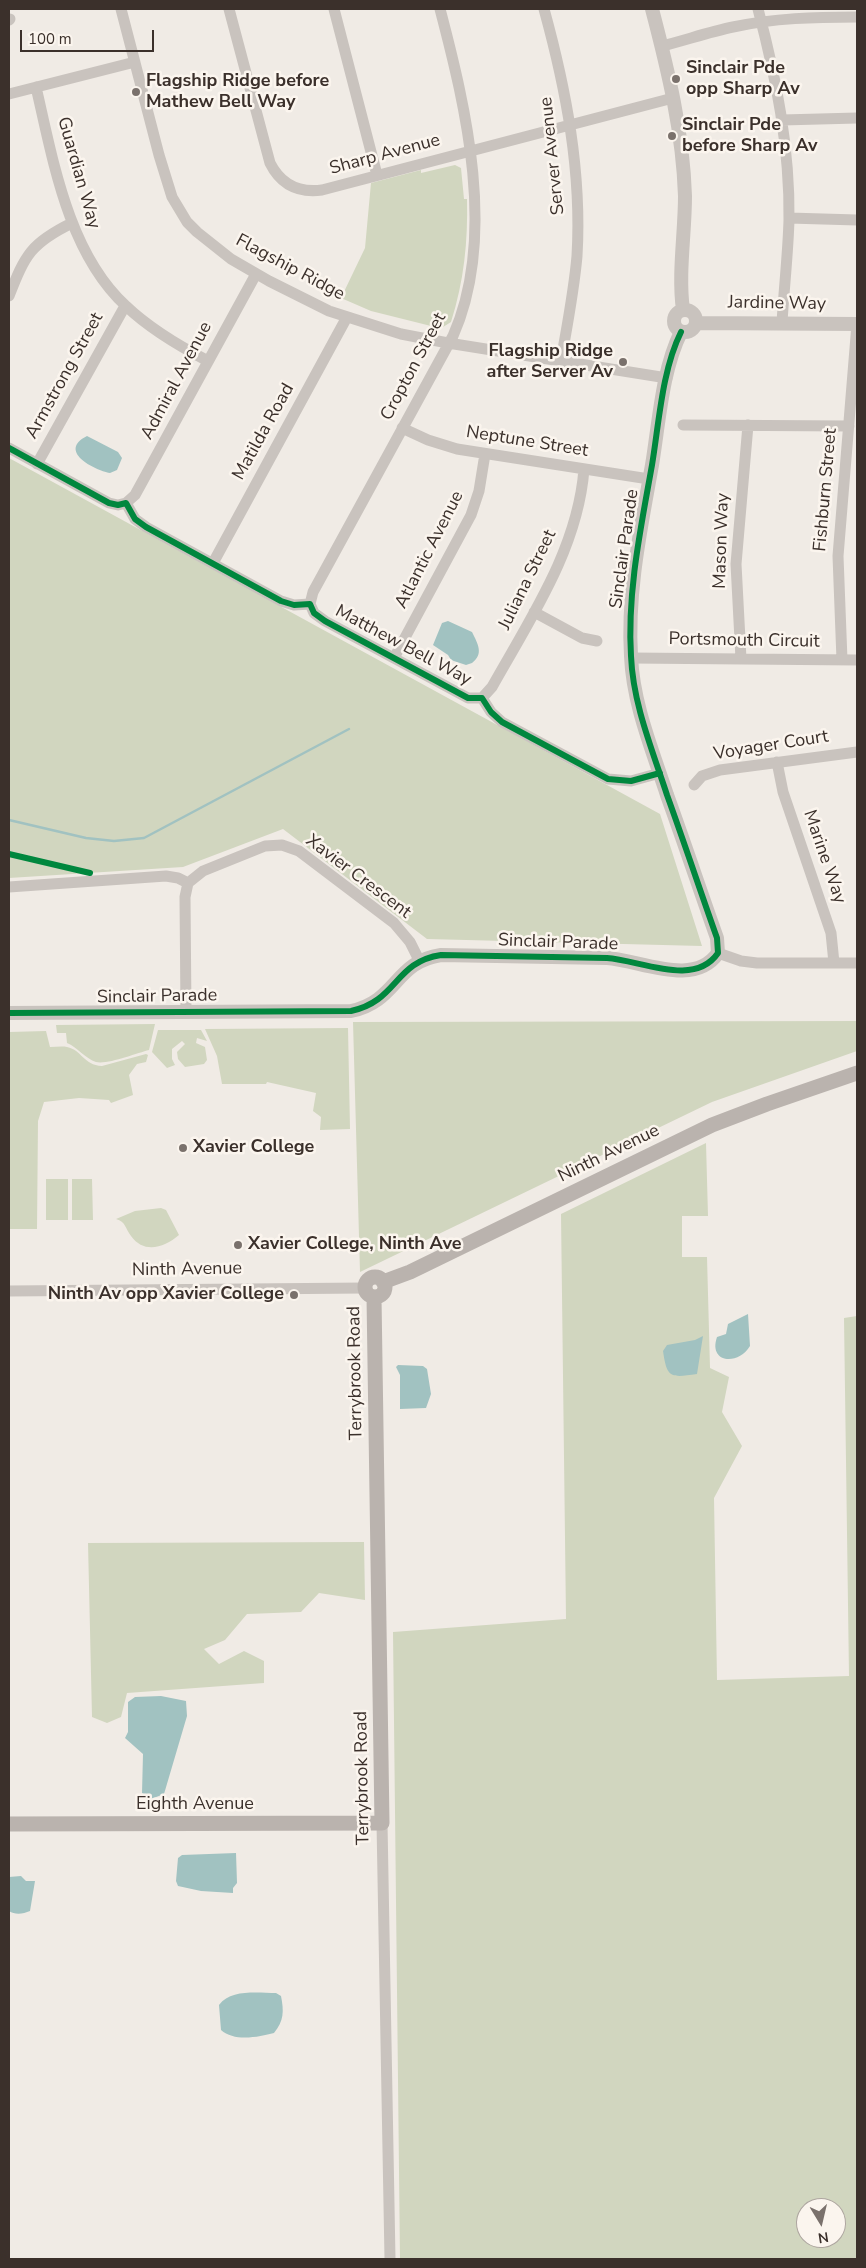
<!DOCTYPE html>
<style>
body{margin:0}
#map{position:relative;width:866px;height:2268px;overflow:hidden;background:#f0ebe5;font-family:"Nunito Sans",sans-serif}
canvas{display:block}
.frame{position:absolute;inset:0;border:10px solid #3b302b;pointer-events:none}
.north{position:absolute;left:796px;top:2198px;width:50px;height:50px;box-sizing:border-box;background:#fbf5ee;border:1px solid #aea6a0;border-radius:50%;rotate:171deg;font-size:14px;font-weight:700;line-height:20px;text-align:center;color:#3b302b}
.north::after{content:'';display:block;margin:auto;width:18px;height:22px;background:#7a716c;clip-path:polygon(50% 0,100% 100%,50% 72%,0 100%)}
.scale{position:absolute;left:20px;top:30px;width:134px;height:22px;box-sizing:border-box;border:2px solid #3b302b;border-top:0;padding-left:6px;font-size:15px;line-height:18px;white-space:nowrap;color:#3b302b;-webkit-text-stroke:4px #fbf5ee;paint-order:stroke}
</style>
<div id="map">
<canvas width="866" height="2268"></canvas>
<div class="frame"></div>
<div class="north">N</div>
<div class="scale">100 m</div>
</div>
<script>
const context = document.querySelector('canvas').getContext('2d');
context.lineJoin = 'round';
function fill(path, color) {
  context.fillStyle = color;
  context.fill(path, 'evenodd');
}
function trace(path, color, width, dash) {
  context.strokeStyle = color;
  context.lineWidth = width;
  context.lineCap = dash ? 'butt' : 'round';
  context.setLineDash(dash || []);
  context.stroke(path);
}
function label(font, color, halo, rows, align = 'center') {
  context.font = font + ' "Nunito Sans",sans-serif';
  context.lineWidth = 5;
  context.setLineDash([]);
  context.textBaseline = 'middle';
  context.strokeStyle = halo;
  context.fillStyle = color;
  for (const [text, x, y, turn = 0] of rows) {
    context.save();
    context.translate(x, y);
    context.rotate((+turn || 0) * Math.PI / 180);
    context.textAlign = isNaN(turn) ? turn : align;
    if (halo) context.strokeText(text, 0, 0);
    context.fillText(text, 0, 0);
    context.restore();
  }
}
const green = new Path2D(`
 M 455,165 L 461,168 L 464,199 L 467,199 C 468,242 464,281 451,322 L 443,327 L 431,324 L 431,326 L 371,311 L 341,298 L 365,248 L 371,183 L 421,170 L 421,173 Z
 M 9,458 L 660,814 L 702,946 L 427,939 L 283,829 L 183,867 L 9,878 Z
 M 857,1021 L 857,1051 L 712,1102 L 360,1272 L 353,1022 Z
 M 155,1024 L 149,1050 C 137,1053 107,1065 96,1062 C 86,1059 77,1047 67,1043 L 66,1033 L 57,1033 L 56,1025 Z
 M 348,1028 L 350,1129 L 320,1130 L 321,1117 L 313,1111 L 316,1093 L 267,1082 L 266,1084 L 222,1084 L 217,1056 L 205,1029 Z
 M 158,1030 L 201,1030 L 207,1041 L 197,1038 L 196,1043 L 205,1047 L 207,1060 L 204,1064 L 185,1067 L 178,1059 L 177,1052 L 185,1044 L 182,1041 L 172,1049 L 172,1059 L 175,1065 L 167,1068 L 152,1052 Z
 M 46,1031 L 50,1047 C 56,1047 62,1046 67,1047 C 82,1050 83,1065 102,1066 L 146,1054 L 148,1055 L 146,1062 L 137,1064 L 129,1075 L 133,1095 L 111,1103 L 109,1100 L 79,1098 L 44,1102 L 38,1121 L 37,1229 L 9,1229 L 9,1032 Z
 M 706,1143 L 708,1216 L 682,1216 L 682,1257 L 707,1257 L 710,1368 L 729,1377 L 722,1412 L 742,1446 L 714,1498 L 717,1680 L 849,1676 L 844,1318 L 857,1316 L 857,2259 L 400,2259 L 393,1632 L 566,1619 L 561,1214 ZM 806,2208 L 836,2208 L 836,2238 L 806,2238 Z
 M 68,1179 L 68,1220 L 46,1220 L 46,1179 Z
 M 72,1179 L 92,1179 L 93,1220 L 72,1220 Z
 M 161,1208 L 166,1210 L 179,1235 C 164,1248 144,1254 131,1236 C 125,1228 126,1222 116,1219 L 135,1211 Z
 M 364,1542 L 365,1600 L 319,1593 L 301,1612 L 247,1614 L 225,1640 L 204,1649 L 219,1664 L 244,1651 L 264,1661 L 264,1683 L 127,1693 L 121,1717 L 107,1723 L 92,1717 L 88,1543 Z`);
const water = new Path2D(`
 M 87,436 L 118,452 L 122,458 L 117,470 L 110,473 C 94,470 57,451 87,436 Z
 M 448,621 L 472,632 C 478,644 484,654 472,663 L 466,665 L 451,660 L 448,655 L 433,645 L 442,623 Z
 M 748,1314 L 750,1346 C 738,1366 708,1363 717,1337 L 726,1334 L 728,1324 Z
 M 703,1336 L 697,1374 C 670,1378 667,1378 663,1351 L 667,1345 L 695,1340 Z
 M 398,1365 L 423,1366 L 427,1369 L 431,1394 L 426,1408 L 400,1409 L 400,1375 L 396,1367 Z
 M 161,1696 L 186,1701 L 187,1716 L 164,1794 L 151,1799 L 142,1793 L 143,1754 L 125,1738 L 128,1732 L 128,1702 L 135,1697 Z
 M 236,1853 L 237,1883 L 233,1888 L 233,1893 L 201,1891 L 178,1886 L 176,1881 L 178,1858 L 182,1855 Z
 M 21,1876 L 26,1881 L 35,1881 L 30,1911 C 23,1914 15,1915 9,1911 L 9,1877 Z
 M 276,1993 L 281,1996 C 284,2011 284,2021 274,2033 C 259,2037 234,2042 221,2030 L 219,2005 C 231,1989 257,1993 276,1993 Z`);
const stream = new Path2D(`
 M 9,820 L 86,838 L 114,841 L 144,838 L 349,729`);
const minor = new Path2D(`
 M 121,9 L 159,155 L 172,197 L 187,222 L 197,232 L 231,259 L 269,281 L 329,311 L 401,334 L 448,343 L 667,378
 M 229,9 L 270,163 C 281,185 299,193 322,190 L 673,98
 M 334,9 L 377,175
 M 544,9 C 566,89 582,172 577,256 C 574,291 567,326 561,361
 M 758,9 C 776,77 790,148 789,220 C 788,254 784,288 782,323
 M 9,20 L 10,19
 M 662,46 C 686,40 709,32 733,27 C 774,18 816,17 857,17
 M 36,87 C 53,160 68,253 126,306 C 150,329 179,346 208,361
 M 9,94 L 135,62
 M 782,120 L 857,118
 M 789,218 L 857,220
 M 9,296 C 25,255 31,243 72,223
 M 683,425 L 849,426
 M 402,428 L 428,440 L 457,449 L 649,479
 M 9,448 L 109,503 L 118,505 L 126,503 L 135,519 L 146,527 L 281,601 L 294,605 L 310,604 L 314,613 L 325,621 L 468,698 L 482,698 L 491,712 L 502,722 L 608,779 L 631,781 L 660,773
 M 37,464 L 125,306
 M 126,503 L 135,495 L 256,274
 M 213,563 L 347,317
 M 310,604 L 313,592 L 453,336 C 497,237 466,108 440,9
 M 534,612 L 582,638 L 597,641
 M 394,658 L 471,515 L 479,491 L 485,454
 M 631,658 L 857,660
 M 741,659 L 736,564 L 748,425
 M 842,660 L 838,556 L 857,324
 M 482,698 L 492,687 C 530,619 578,549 584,469
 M 777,762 L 783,792 L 831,933 L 834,963
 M 694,785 L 702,776 L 720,770 L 857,752
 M 9,887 L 166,876 L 178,878 L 188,883
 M 718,953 L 741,961 L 757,963 L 857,963
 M 186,1012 L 185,897 L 188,883 L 203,871 L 265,846 L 282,845 L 299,851 L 394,923 L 410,942 L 419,960
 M 9,1291 L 365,1288
 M 382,1823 L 390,2259`);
const tertiary = new Path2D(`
 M 652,9 C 668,70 683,132 685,196 C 685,234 678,273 683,310
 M674 321a11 11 0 1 1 22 0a11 11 0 1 1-22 0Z
 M 696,323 L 857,324
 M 9,1013 L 351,1011 C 398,1001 394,962 441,955 L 607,958 C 640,960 694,988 718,953 L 717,938 C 700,890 684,842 667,795 C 652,749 633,704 631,656 C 627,592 641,527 652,465 C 659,423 662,370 681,332`);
const secondary = new Path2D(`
 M365 1287a10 10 0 1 1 20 0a10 10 0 1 1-20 0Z
 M 383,1282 L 410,1272 L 712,1125 L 767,1104 L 857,1073
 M 9,1824 L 382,1823 L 374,1297`);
const cycleway = new Path2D(`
 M 9,448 L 109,503 L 118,505 L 126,503 L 135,519 L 146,527 L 281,601 L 294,605 L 310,604 L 314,613 L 325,621 L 468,698 L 482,698 L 491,712 L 502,722 L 608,779 L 631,781 L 660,773
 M 9,854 L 90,873
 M 9,1013 L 351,1011 C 398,1001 394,962 441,955 L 607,958 C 640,960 694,988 718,953 L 717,938 C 700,890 684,842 667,795 C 652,749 633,704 631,656 C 627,592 641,527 652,465 C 659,423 662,370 681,332`);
const markers = [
 [676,79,5,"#7a716c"],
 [136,92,5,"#7a716c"],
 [672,136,5,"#7a716c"],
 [623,362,5,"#7a716c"],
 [183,1148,5,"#7a716c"],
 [238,1245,5,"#7a716c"],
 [294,1295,5,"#7a716c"]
];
const poiNames = [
 ["Sinclair Pde",686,69],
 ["opp Sharp Av",686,90],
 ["Flagship Ridge before",146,82],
 ["Mathew Bell Way",146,103],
 ["Sinclair Pde",682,126],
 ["before Sharp Av",682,147],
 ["Flagship Ridge",613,352,"right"],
 ["after Server Av",613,373,"right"],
 ["Xavier College",193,1148],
 ["Xavier College, Ninth Ave",248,1245],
 ["Ninth Av opp Xavier College",284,1295,"right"]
];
const streetNames = [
 ["Sharp Avenue",385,155,-15],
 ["Server Avenue",553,156,-96],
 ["Guardian Way",78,173,74],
 ["Flagship Ridge",290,268,28],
 ["Jardine Way",777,304,1],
 ["Cropton Street",414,367,-62],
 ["Armstrong Street",65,376,-61],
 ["Admiral Avenue",177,381,-62],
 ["Matilda Road",264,432,-61],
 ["Neptune Street",527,442,9],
 ["Fishburn Street",826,490,-85],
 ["Mason Way",722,541,-88],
 ["Sinclair Parade",625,549,-82],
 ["Atlantic Avenue",430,550,-63],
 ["Juliana Street",528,580,-64],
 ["Portsmouth Circuit",744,641,1],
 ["Matthew Bell Way",403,646,28],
 ["Voyager Court",771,746,-9],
 ["Marine Way",824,857,71],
 ["Xavier Crescent",358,877,37],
 ["Sinclair Parade",558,943,2],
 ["Sinclair Parade",157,997,-1],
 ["Ninth Avenue",609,1154,-26],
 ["Ninth Avenue",187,1270,-1],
 ["Terrybrook Road",356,1373,-91],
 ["Terrybrook Road",363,1778,-91],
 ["Eighth Avenue",195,1805]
];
fill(green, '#d1d6bf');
fill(water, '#a1c2c1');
trace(stream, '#a1c2c1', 2.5);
trace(minor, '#c9c3be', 11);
trace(tertiary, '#c9c3be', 14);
trace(secondary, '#bab3ae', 15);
trace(cycleway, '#00873e', 6);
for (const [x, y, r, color] of markers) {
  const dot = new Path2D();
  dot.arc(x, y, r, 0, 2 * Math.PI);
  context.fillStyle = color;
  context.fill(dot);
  trace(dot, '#fbf5ee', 2);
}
label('bold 18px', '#3b302b', '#fbf5ee', poiNames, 'left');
label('18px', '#3b302b', '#fbf5ee', streetNames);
</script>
